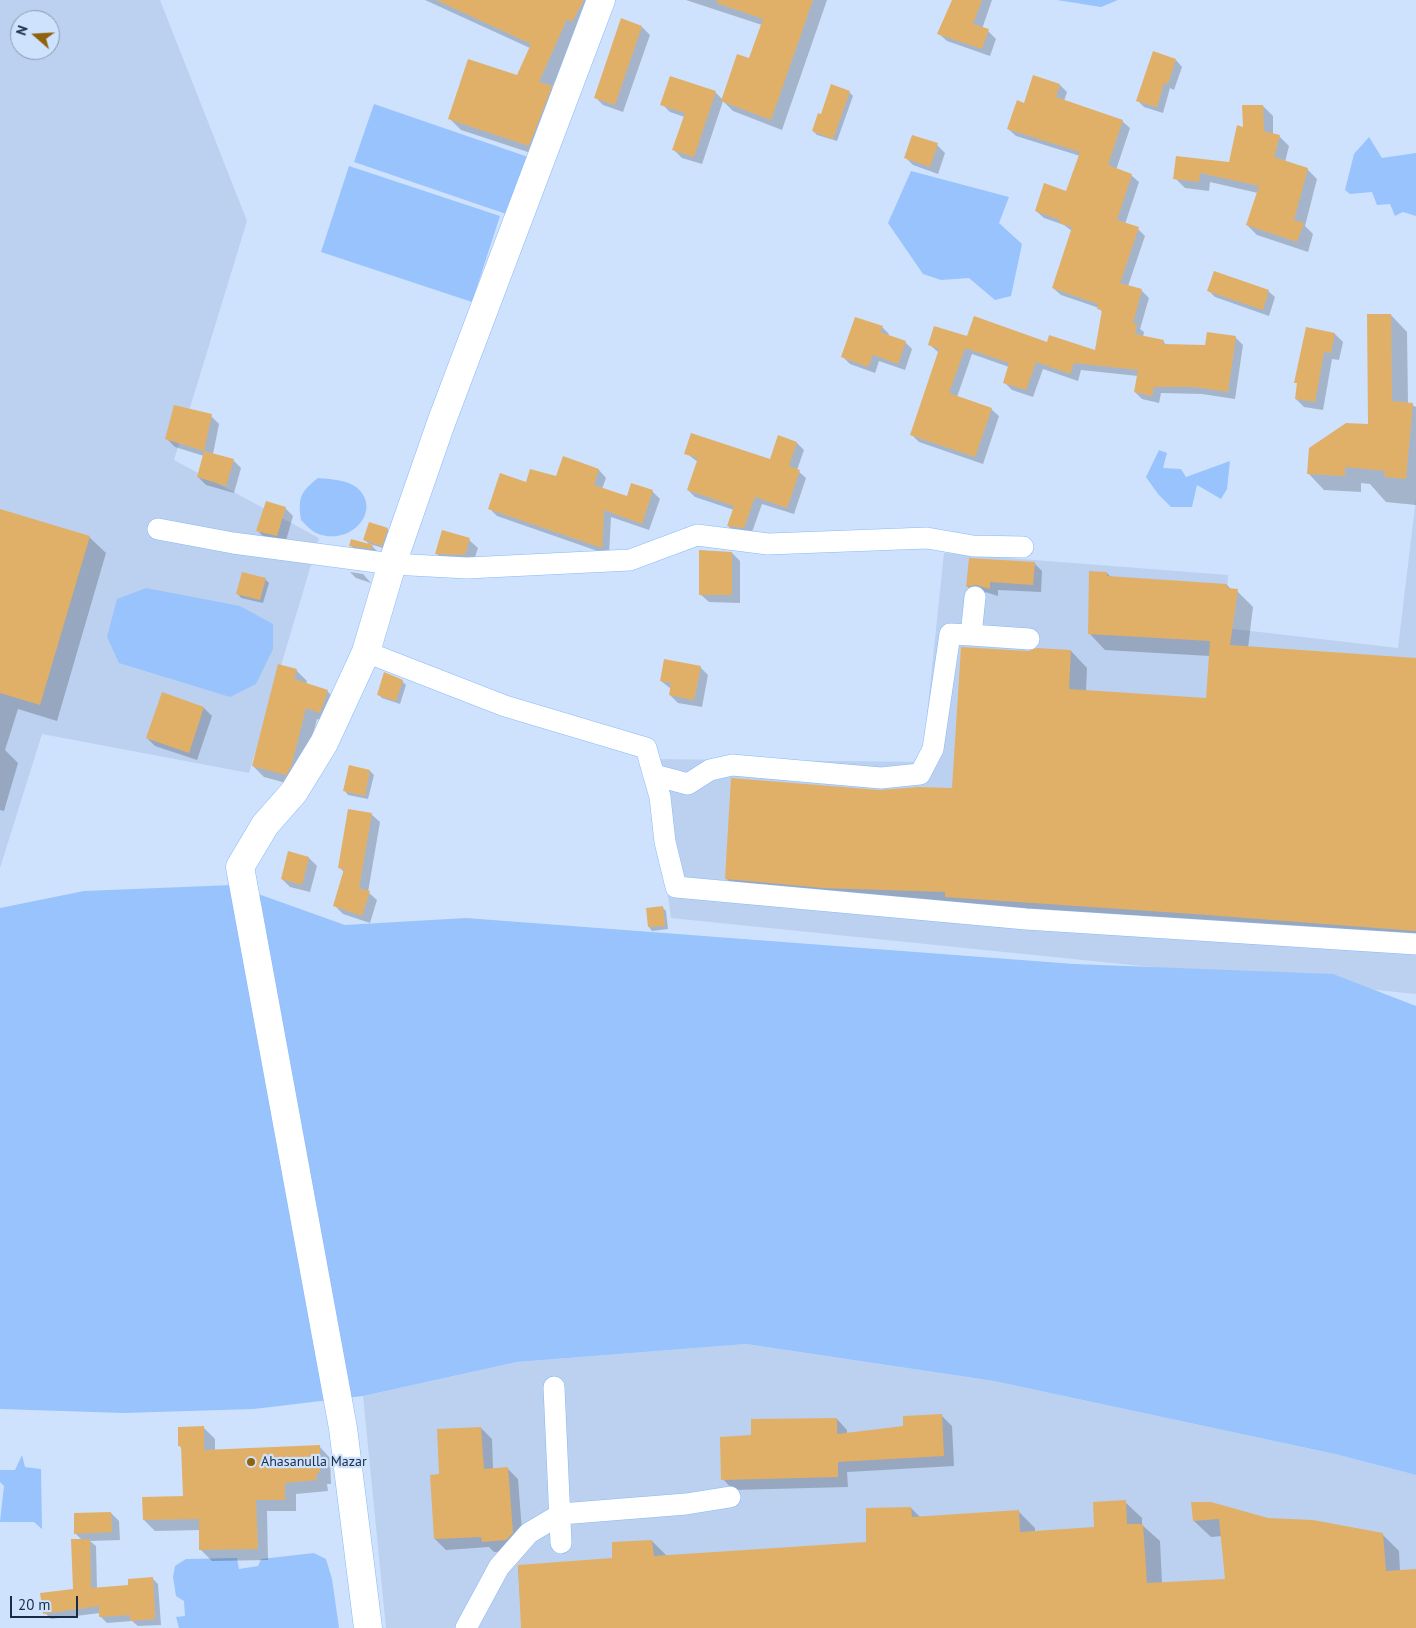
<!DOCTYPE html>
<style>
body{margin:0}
#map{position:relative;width:1416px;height:1628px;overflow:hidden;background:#cee2fd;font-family:"PT Sans",sans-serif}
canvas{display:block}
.north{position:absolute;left:10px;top:10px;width:50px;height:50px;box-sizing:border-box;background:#cee2fd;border:1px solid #8699b4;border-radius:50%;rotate:289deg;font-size:14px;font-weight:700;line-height:20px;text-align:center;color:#192c46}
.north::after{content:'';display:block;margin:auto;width:18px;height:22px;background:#90620b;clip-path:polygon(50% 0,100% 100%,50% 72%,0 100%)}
.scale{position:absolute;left:10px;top:1596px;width:68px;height:22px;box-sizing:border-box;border:2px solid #192c46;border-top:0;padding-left:6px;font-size:15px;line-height:18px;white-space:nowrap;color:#192c46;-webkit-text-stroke:4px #cee2fd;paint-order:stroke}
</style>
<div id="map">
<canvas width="1416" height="1628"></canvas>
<div class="north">N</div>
<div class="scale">20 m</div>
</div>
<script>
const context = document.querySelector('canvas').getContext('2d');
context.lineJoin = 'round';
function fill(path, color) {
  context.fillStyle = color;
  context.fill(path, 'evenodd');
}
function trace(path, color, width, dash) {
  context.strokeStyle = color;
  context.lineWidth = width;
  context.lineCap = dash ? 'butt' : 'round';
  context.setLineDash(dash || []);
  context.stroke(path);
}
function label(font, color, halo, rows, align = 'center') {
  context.font = font + ' "PT Sans",sans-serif';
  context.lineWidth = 4.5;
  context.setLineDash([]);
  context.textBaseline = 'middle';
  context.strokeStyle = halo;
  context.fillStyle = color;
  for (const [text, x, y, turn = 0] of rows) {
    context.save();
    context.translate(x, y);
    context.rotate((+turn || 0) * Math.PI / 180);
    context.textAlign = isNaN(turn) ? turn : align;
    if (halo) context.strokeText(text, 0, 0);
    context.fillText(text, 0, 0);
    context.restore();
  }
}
const built = new Path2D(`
 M 0,0 L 160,0 L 247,221 L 174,460 L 319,538 L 249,773 L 42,734 L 0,868 ZM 20,20 L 50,20 L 50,50 L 20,50 Z
 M 1416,498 L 1416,994 L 671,918 L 649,759 L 922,762 L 944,553 L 1228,575 L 1225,628 L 1398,648 Z
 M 746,1344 L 994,1381 L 1335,1454 L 1416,1475 L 1416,1628 L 386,1628 L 363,1396 L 517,1362 Z`);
const water = new Path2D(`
 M 1057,0 L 1118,0 L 1101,7 Z
 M 374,104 L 531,158 L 512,216 L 354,162 Z
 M 1369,137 L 1382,158 L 1416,153 L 1416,216 L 1403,212 L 1395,216 L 1390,204 L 1377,205 L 1372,192 L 1350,194 L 1345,190 L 1354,154 Z
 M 349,166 L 500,216 L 472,302 L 321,252 Z
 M 911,171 L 1009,197 L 999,223 L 1022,244 L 1011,296 L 995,300 L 969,278 L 941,280 L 923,274 L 888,223 Z
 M 1159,450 L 1167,453 L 1163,468 L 1181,469 L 1186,477 L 1230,461 L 1227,489 L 1221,499 L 1197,485 L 1192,507 L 1171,507 L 1158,494 L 1146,477 Z
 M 318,478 C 330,479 347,480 356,487 C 384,509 351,548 316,533 C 310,530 305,524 301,520 C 298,498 300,492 318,478 Z
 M 146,588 L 240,606 L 273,624 L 273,649 L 256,684 L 230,697 L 119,663 L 107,637 L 117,599 Z
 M 233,885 L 345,925 L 466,918 L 1074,964 L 1333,974 L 1416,1006 L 1416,1475 L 1335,1454 L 994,1381 L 746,1344 L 517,1362 L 363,1396 L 254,1409 L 124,1413 L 0,1409 L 0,908 L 84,891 Z
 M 22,1455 L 25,1467 L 41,1469 L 42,1529 L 34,1522 L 0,1522 L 4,1486 L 0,1482 L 0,1470 L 15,1470 Z
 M 314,1553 L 326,1559 L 332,1579 L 339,1628 L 179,1628 L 176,1617 L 185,1616 L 184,1601 L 176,1596 L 173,1577 L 175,1566 L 186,1559 L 237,1558 L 239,1569 L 258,1566 L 261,1559 Z`);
const shadow = new Path2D(`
 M 425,0 L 602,0 L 578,29 L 552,88 L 562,98 L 540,156 L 461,130 L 450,119 L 518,76 L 530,48 Z
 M 686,0 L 827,0 L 782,130 L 733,111 L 723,101 L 702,164 L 682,158 L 673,149 L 685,117 L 670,112 L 662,104 L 715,92 L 723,100 L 750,60 L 762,25 Z
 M 953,0 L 992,0 L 982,29 L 988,31 L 996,39 L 990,56 L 947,41 L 938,33 Z
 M 642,27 L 650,35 L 623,112 L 603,105 L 595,97 Z
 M 1176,60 L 1182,67 L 1174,90 L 1170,88 L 1163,113 L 1144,107 L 1138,101 Z
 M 1060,85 L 1067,92 L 1064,101 L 1122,121 L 1130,128 L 1116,170 L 1131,175 L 1139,182 L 1125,224 L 1138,229 L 1145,236 L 1128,286 L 1141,290 L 1149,298 L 1140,329 L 1144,332 L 1143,337 L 1163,341 L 1167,346 L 1206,346 L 1235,337 L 1243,345 L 1235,399 L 1202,394 L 1161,393 L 1159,403 L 1142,399 L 1135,392 L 1138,376 L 1081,370 L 1078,381 L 1043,369 L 1033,397 L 1012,390 L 1004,382 L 1009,367 L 972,354 L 957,397 L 991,409 L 999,416 L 983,464 L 919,442 L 911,434 L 939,353 L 930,345 L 968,338 L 1048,344 L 1096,352 L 1102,312 L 1099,308 L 1061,295 L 1053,288 L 1072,231 L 1064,225 L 1044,218 L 1036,211 L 1067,193 L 1080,156 L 1016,136 L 1008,129 L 1025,104 Z
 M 849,92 L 853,96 L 837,141 L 817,135 L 813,131 L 822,116 Z
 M 1263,106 L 1273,116 L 1273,135 L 1279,136 L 1289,146 L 1285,162 L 1307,169 L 1317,179 L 1305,226 L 1313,234 L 1308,252 L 1257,235 L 1247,225 L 1258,193 L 1210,182 L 1209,191 L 1185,188 L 1175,178 L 1230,163 L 1244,128 Z
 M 937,145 L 945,153 L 938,174 L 913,165 L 905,157 Z
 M 1209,291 L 1268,291 L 1275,297 L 1269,316 L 1215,297 Z
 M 1391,315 L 1407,332 L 1408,403 L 1416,407 L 1416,505 L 1386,502 L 1370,484 L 1361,483 L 1361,492 L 1324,490 L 1308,473 L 1370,425 Z
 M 882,327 L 889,334 L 888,336 L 905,342 L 912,349 L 905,370 L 879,361 L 875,373 L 850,364 L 843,357 Z
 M 1335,334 L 1343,342 L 1339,360 L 1332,359 L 1323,410 L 1304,407 L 1296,399 L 1298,385 L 1296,382 Z
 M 211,416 L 219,424 L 213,454 L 233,460 L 241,468 L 234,493 L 206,485 L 198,477 L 204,456 L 175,447 L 167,439 Z
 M 797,443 L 804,450 L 797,470 L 806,478 L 794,514 L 762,504 L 751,535 L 735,533 L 728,526 L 734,510 L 695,497 L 688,490 L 698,462 L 686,453 L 770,460 Z
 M 599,470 L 606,478 L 602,489 L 628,498 L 652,491 L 660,499 L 649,530 L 611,517 L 609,555 L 497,516 L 489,508 L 527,483 Z
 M 285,508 L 293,516 L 285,544 L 266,539 L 258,531 Z
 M 0,510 L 89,537 L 106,553 L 57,721 L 18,709 L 5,750 L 18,763 L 4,811 L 0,810 Z
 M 387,529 L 391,533 L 386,549 L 370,544 L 380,554 L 358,553 L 350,545 L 371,546 L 365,540 Z
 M 469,540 L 478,548 L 473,563 L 444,561 L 436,553 Z
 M 732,553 L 740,561 L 740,603 L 709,602 L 700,594 Z
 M 1034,563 L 1042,571 L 1041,592 L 998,590 L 998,596 L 985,592 L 975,594 L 967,586 Z
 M 350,572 L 363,574 L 371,583 L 356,578 Z
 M 1107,573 L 1112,578 L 1227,585 L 1232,590 L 1237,591 L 1253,607 L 1248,648 L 1416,660 L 1416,947 L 742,895 L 726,878 L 880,792 L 953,790 L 1028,653 L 1071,651 L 1087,668 L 1086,691 L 1207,700 L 1210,656 L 1105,650 L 1089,633 Z
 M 265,579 L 269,583 L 263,603 L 241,598 L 238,594 Z
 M 700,667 L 708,675 L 702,707 L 678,703 L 670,695 L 671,689 L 661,681 Z
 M 296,670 L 307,681 L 306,685 L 327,691 L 338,702 L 332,723 L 317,719 L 302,778 L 297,786 L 264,777 L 253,766 Z
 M 402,681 L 406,685 L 400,704 L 382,698 L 379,695 Z
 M 204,708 L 212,716 L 197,760 L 155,746 L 147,738 Z
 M 350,767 L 370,771 L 374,775 L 368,799 L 348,795 L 345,791 Z
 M 371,814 L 380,822 L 368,892 L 377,900 L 370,923 L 343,914 L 335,906 L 345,873 L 340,868 Z
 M 289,853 L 309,858 L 317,866 L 310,892 L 290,887 L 282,879 Z
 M 662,907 L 666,911 L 668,929 L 652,931 L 649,927 Z
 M 941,1415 L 952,1426 L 954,1466 L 847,1472 L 848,1487 L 733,1490 L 723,1479 L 752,1437 L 837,1419 L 847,1430 L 847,1434 L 904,1428 Z
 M 204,1428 L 215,1439 L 215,1450 L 319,1446 L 330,1458 L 331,1484 L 327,1484 L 328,1491 L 296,1494 L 296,1511 L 267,1511 L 268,1560 L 212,1561 L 201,1550 L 200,1530 L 155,1531 L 144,1520 L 184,1498 L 182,1449 L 179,1445 Z
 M 481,1428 L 492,1439 L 493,1469 L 507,1468 L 518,1479 L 523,1544 L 517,1551 L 494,1552 L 489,1547 L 446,1550 L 435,1539 L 441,1475 Z
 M 1125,1502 L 1142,1518 L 1142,1525 L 1160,1541 L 1162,1584 L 1226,1580 L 1222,1536 L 1211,1537 L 1194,1521 L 1193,1503 L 1267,1519 L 1382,1534 L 1399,1551 L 1400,1571 L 1416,1570 L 1416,1628 L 522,1628 L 518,1567 L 614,1560 L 652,1541 L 667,1556 L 868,1543 L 911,1508 L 920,1517 L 1018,1511 L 1035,1528 L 1035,1532 L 1096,1528 Z
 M 111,1513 L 119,1521 L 120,1540 L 90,1541 L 96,1546 L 97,1589 L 130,1586 L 152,1578 L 158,1584 L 161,1625 L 138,1626 L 132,1621 L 107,1623 L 101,1617 L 100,1613 L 51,1619 L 45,1613 L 74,1590 L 82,1540 L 75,1533 Z`);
const building = new Path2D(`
 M 436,0 L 584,0 L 572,22 L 567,19 L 539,82 L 552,86 L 529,146 L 448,119 L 468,59 L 517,75 L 531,44 Z
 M 717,0 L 813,0 L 771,120 L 721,101 L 737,54 L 749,58 L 763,19 L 717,3 Z
 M 952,0 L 982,0 L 973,24 L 989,29 L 982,49 L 937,34 Z
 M 621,18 L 642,26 L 615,105 L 594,98 Z
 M 1153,51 L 1176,59 L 1168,84 L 1164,83 L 1157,107 L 1136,101 Z
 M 1033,75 L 1060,84 L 1056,97 L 1123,120 L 1108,165 L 1132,174 L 1117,220 L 1139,227 L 1120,283 L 1142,289 L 1133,323 L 1137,324 L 1135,334 L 1164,340 L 1163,344 L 1205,345 L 1207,332 L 1236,336 L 1228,392 L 1194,387 L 1154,387 L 1152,396 L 1134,392 L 1138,370 L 1074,363 L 1070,374 L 1036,362 L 1026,390 L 1003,383 L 1009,363 L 965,348 L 949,393 L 992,408 L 975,457 L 910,435 L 939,349 L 928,345 L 934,326 L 967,336 L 974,316 L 1047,342 L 1049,335 L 1095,350 L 1102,310 L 1097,309 L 1098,304 L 1052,288 L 1072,227 L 1059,223 L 1060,220 L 1035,211 L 1044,183 L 1066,191 L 1080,152 L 1007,129 L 1017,100 L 1024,103 Z
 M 670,76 L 716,91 L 694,157 L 672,150 L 685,113 L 660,105 Z
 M 831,84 L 850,91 L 833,139 L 812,131 L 818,113 L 821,114 Z
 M 1242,105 L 1263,105 L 1264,131 L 1280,135 L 1274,157 L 1308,168 L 1294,220 L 1304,223 L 1297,242 L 1246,225 L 1259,186 L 1200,173 L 1199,182 L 1173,179 L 1176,156 L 1229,162 L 1237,125 L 1243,127 Z
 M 912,135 L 938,143 L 930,167 L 904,158 Z
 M 1214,271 L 1269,290 L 1263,310 L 1207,291 Z
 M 1367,314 L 1391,314 L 1392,401 L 1413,403 L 1406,479 L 1384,477 L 1385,471 L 1345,467 L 1345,476 L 1307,474 L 1309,448 L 1346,423 L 1368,424 Z
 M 855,317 L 883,326 L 880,332 L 906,341 L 898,364 L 873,355 L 868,367 L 841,357 Z
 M 1306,327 L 1335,333 L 1331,353 L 1324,352 L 1315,402 L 1295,399 L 1297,383 L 1294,383 Z
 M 174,405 L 212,414 L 204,451 L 165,439 Z
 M 691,433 L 770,459 L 778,435 L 797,442 L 789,466 L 800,470 L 787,508 L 755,497 L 744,528 L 727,526 L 734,506 L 687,490 L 698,458 L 684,454 Z
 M 204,451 L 234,459 L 226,486 L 197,477 Z
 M 563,456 L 599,469 L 594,485 L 627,496 L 631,483 L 653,490 L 642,524 L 604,510 L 602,548 L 488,509 L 500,473 L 526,482 L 530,469 L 556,476 Z
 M 266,501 L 286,507 L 277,536 L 256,531 Z
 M 0,509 L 90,536 L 40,705 L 0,693 Z
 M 369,522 L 388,528 L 382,546 L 363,540 Z
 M 442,530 L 470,538 L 465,555 L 435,554 Z
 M 351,539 L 373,545 L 372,549 L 349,546 Z
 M 699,550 L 732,552 L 732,595 L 699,595 Z
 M 969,558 L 1035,562 L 1033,585 L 990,582 L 990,589 L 976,585 L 966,587 Z
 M 1089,571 L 1107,572 L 1107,576 L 1227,584 L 1227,588 L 1238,589 L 1230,645 L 1416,658 L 1416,931 L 1194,914 L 945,897 L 945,892 L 823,888 L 725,879 L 731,778 L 880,790 L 919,787 L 952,788 L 961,647 L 1028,651 L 1037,648 L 1071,650 L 1069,689 L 1206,698 L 1210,641 L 1088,634 Z
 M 242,572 L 266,578 L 260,600 L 236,594 Z
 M 664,659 L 701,666 L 694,700 L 669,695 L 671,683 L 660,681 Z
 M 278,664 L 297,669 L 294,679 L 328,690 L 320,713 L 306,708 L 291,767 L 286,775 L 252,766 Z
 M 384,672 L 403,680 L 396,701 L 377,695 Z
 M 162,692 L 204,707 L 189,753 L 146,738 Z
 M 349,765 L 370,770 L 365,796 L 343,791 Z
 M 348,809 L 372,813 L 359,888 L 370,891 L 362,916 L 333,906 L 344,869 L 338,868 Z
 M 288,851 L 309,857 L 302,885 L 281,879 Z
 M 663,906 L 665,926 L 648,927 L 646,908 Z
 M 942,1414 L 944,1456 L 838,1462 L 838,1477 L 721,1480 L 720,1437 L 751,1435 L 751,1419 L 837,1418 L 837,1434 L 903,1426 L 903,1416 Z
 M 204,1426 L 204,1450 L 320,1445 L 320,1473 L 316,1473 L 317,1480 L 285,1483 L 285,1500 L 256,1500 L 258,1549 L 199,1550 L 199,1519 L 143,1520 L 142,1497 L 183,1496 L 181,1446 L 178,1446 L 178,1427 Z
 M 481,1427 L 484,1469 L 508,1467 L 513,1533 L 506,1540 L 482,1542 L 481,1537 L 434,1539 L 430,1475 L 439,1474 L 437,1429 Z
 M 1126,1500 L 1127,1524 L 1143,1524 L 1147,1583 L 1225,1579 L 1219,1519 L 1193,1521 L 1191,1502 L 1211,1502 L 1268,1518 L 1313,1520 L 1383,1533 L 1386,1571 L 1416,1569 L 1416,1628 L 521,1628 L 518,1565 L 612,1558 L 612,1542 L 652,1540 L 654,1556 L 866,1542 L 866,1508 L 911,1507 L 912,1517 L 1019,1510 L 1020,1532 L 1094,1527 L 1093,1502 Z
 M 111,1512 L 112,1532 L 74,1534 L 74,1513 Z
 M 71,1539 L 90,1539 L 91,1588 L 128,1585 L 128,1579 L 153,1577 L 155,1619 L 130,1621 L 130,1615 L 99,1617 L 99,1606 L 43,1614 L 40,1593 L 73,1589 Z`);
const minor = new Path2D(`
 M 158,529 L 233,543 L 392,564 L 467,568 L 630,560 L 697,535 L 768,544 L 927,538 L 973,546 L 1023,547
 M 971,635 L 1029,639
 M 366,652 L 505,706 L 646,748 L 660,797 L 665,842 L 676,887 L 1026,919 L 1416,944
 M 654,775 L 688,784 L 710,770 L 732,765 L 881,778 L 920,774 L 933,749 L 950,634 L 971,635 L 975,597
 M 554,1387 L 561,1543
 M 466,1628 L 499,1567 L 529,1533 L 561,1514 L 686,1504 L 730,1497`);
const secondary = new Path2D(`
 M 368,1628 L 343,1428 L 240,867 L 265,825 L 294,792 L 324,743 L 366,652 L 392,564 L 441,423 L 601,0`);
const markers = [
 [251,1462,5,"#90620b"]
];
const poiNames = [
 ["Ahasanulla Mazar",261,1462]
];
fill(built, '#bcd1ef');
fill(water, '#99c3fc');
fill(shadow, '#0003');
fill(building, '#e1b068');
trace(minor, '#87b8f9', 22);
trace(secondary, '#87b8f9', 29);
trace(minor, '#fff', 21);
trace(secondary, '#fff', 28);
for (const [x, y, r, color] of markers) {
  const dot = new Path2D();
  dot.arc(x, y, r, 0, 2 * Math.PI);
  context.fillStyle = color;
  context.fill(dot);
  trace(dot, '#cee2fd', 2);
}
label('14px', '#192c46', '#cee2fd', poiNames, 'left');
</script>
